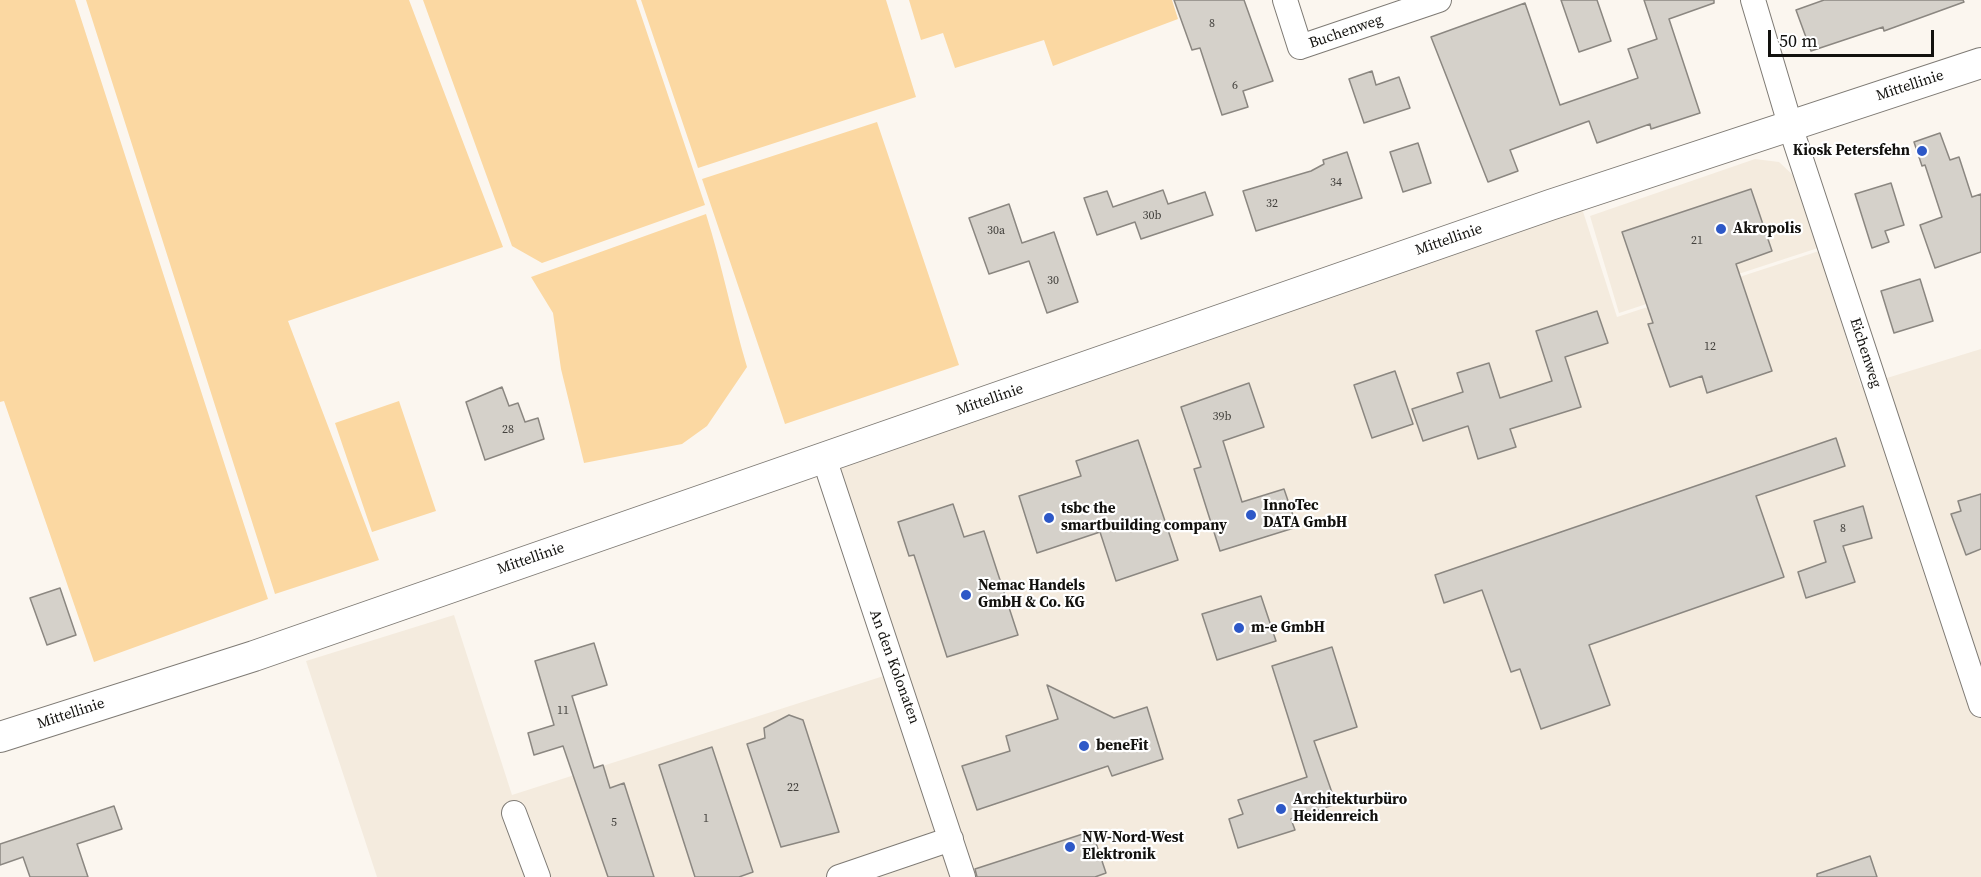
<!DOCTYPE html>
<meta charset="utf-8">
<style>
body{margin:0}
#map{position:relative;width:1981px;height:877px;overflow:hidden;background:#fbf6ef;font-family:"Source Serif 4",serif}
canvas{display:block}
.scale{position:absolute;left:1768px;top:30px;width:166px;height:27px;box-sizing:border-box;border:3px solid #12110e;border-top:0;padding-left:8px;font-size:18px;line-height:21px;white-space:nowrap;color:#12110e;-webkit-text-stroke:4px #fff;paint-order:stroke}
</style>
<div id="map">
<canvas width="1981" height="877"></canvas>
<div class="scale">50 m</div>
</div>
<script>
const context = document.querySelector('canvas').getContext('2d');
context.lineJoin = 'round';
function fill(path, color) {
  context.fillStyle = color;
  context.fill(path, 'evenodd');
}
function trace(path, color, width, dash) {
  context.strokeStyle = color;
  context.lineWidth = width;
  context.lineCap = dash ? 'butt' : 'round';
  context.setLineDash(dash || []);
  context.stroke(path);
}
function label(font, color, halo, rows, align = 'center') {
  context.font = font + ' "Source Serif 4",serif';
  context.lineWidth = 4.5;
  context.setLineDash([]);
  context.textBaseline = 'middle';
  context.strokeStyle = halo;
  context.fillStyle = color;
  for (const [text, x, y, turn = 0] of rows) {
    context.save();
    context.translate(x, y);
    context.rotate((+turn || 0) * Math.PI / 180);
    context.textAlign = isNaN(turn) ? turn : align;
    if (halo) context.strokeText(text, 0, 0);
    context.fillText(text, 0, 0);
    context.restore();
  }
}
const built = new Path2D(`
 M 1755,159 L 1779,162 L 1793,175 L 1818,248 L 1619,313 L 1590,216 Z
 M 1578,196 L 1617,317 L 1819,251 L 1861,386 L 1981,349 L 1981,877 L 377,877 L 306,661 L 454,615 L 512,795 L 893,673 L 824,458 Z`);
const green = new Path2D(`
 M 0,0 L 75,0 L 268,599 L 94,662 L 4,401 L 0,402 Z
 M 86,0 L 409,0 L 503,247 L 288,321 L 379,560 L 275,594 Z
 M 423,0 L 636,0 L 705,205 L 542,263 L 512,246 Z
 M 641,0 L 886,0 L 916,97 L 698,168 Z
 M 909,0 L 1172,0 L 1178,19 L 1053,66 L 1044,40 L 955,68 L 943,33 L 921,40 Z
 M 877,122 L 959,365 L 785,424 L 702,179 Z
 M 706,214 C 722,265 732,316 747,367 L 707,426 L 682,444 L 584,463 L 561,369 L 553,313 L 531,277 Z
 M 399,401 L 436,511 L 372,532 L 335,423 Z`);
const building = new Path2D(`
 M 1174,0 L 1244,0 L 1273,81 L 1243,91 L 1248,107 L 1222,115 L 1200,48 L 1192,50 Z
 M 1561,0 L 1597,0 L 1611,41 L 1579,52 Z
 M 1644,0 L 1714,0 L 1714,3 L 1669,19 L 1700,113 L 1651,129 L 1650,124 L 1597,143 L 1589,121 L 1510,150 L 1518,171 L 1488,182 L 1431,37 L 1525,3 L 1560,105 L 1638,78 L 1628,49 L 1657,39 Z
 M 1824,0 L 1963,0 L 1964,2 L 1884,31 L 1883,27 L 1811,51 L 1796,10 Z
 M 1372,71 L 1376,85 L 1399,77 L 1410,108 L 1364,123 L 1349,79 Z
 M 1940,133 L 1950,160 L 1959,157 L 1972,197 L 1981,194 L 1981,252 L 1935,268 L 1920,225 L 1942,217 L 1925,165 L 1922,166 L 1914,142 Z
 M 1418,143 L 1431,183 L 1403,192 L 1390,152 Z
 M 1347,152 L 1362,198 L 1256,231 L 1243,191 L 1311,171 L 1324,164 L 1323,160 Z
 M 1891,183 L 1904,225 L 1885,231 L 1889,242 L 1872,248 L 1855,194 Z
 M 1751,189 L 1772,251 L 1736,264 L 1772,371 L 1707,393 L 1702,376 L 1670,387 L 1648,324 L 1653,323 L 1622,232 Z
 M 1163,190 L 1168,204 L 1205,192 L 1213,215 L 1141,239 L 1135,222 L 1097,235 L 1084,198 L 1107,191 L 1113,207 Z
 M 1009,204 L 1022,243 L 1054,232 L 1078,302 L 1047,313 L 1029,261 L 989,274 L 969,218 Z
 M 1920,279 L 1933,321 L 1894,333 L 1881,291 Z
 M 1597,311 L 1608,343 L 1565,357 L 1581,407 L 1510,429 L 1516,447 L 1478,459 L 1468,426 L 1423,441 L 1412,409 L 1463,392 L 1457,373 L 1489,363 L 1500,398 L 1552,381 L 1536,331 Z
 M 1395,371 L 1413,424 L 1372,438 L 1354,385 Z
 M 1249,383 L 1264,427 L 1223,441 L 1242,502 L 1284,489 L 1297,527 L 1220,551 L 1194,469 L 1201,467 L 1181,407 Z
 M 502,387 L 509,406 L 518,403 L 525,422 L 538,418 L 544,439 L 485,460 L 466,402 Z
 M 1836,438 L 1845,466 L 1756,496 L 1784,577 L 1589,645 L 1610,705 L 1541,729 L 1520,669 L 1511,672 L 1482,590 L 1444,603 L 1435,575 Z
 M 1138,440 L 1178,560 L 1116,581 L 1100,532 L 1037,553 L 1019,496 L 1081,476 L 1076,461 Z
 M 1981,494 L 1981,549 L 1966,555 L 1951,514 L 1961,511 L 1958,501 Z
 M 953,504 L 964,537 L 984,531 L 1018,635 L 947,657 L 914,555 L 909,556 L 898,522 Z
 M 1863,506 L 1872,538 L 1843,546 L 1855,582 L 1806,598 L 1798,572 L 1826,562 L 1814,521 Z
 M 60,588 L 76,635 L 47,645 L 30,598 Z
 M 1261,596 L 1276,641 L 1217,660 L 1202,614 Z
 M 594,643 L 607,685 L 572,696 L 594,768 L 603,765 L 610,788 L 624,783 L 654,877 L 608,877 L 563,746 L 534,755 L 528,733 L 554,725 L 535,661 Z
 M 1332,647 L 1357,727 L 1314,741 L 1336,804 L 1291,819 L 1295,830 L 1238,848 L 1229,819 L 1243,814 L 1238,800 L 1307,777 L 1272,666 Z
 M 1047,685 L 1114,718 L 1147,707 L 1163,759 L 1112,776 L 1108,766 L 977,810 L 962,766 L 1010,751 L 1006,736 L 1058,719 Z
 M 789,715 L 803,720 L 839,832 L 781,847 L 747,744 L 765,738 L 764,728 Z
 M 712,747 L 753,872 L 739,877 L 695,877 L 659,765 Z
 M 114,806 L 122,829 L 77,844 L 88,877 L 30,877 L 23,857 L 0,865 L 0,844 Z
 M 1092,831 L 1106,873 L 1095,877 L 977,877 L 975,869 Z
 M 1870,856 L 1877,877 L 1817,877 L 1817,874 Z`);
const minor = new Path2D(`
 M 1285,0 L 1300,47 L 1439,0
 M 1753,0 L 1795,141 L 1981,705
 M 824,458 L 963,877
 M 514,813 L 538,877
 M 839,877 L 951,839`);
const tertiary = new Path2D(`
 M 0,737 L 254,656 L 1550,205 L 1981,63`);
const markers = [
 [1922,151,6,"#2d58c7"],
 [1721,229,6,"#2d58c7"],
 [1251,515,6,"#2d58c7"],
 [1049,518,6,"#2d58c7"],
 [966,595,6,"#2d58c7"],
 [1239,628,6,"#2d58c7"],
 [1084,746,6,"#2d58c7"],
 [1281,809,6,"#2d58c7"],
 [1070,847,6,"#2d58c7"]
];
const numberNames = [
 ["8",1212,24],
 ["6",1235,86],
 ["34",1336,183],
 ["32",1272,204],
 ["30b",1152,216],
 ["30a",996,231],
 ["21",1697,241],
 ["30",1053,281],
 ["12",1710,347],
 ["39b",1222,417],
 ["28",508,430],
 ["8",1843,529],
 ["11",563,711],
 ["22",793,788],
 ["1",706,819],
 ["5",614,823]
];
const streetNames = [
 ["Buchenweg",1346,32,-19],
 ["Mittellinie",1910,86,-18],
 ["Mittellinie",1449,240,-19],
 ["Eichenweg",1865,353,72],
 ["Mittellinie",990,400,-19],
 ["Mittellinie",531,559,-19],
 ["An den Kolonaten",894,667,70],
 ["Mittellinie",71,714,-18]
];
const poiNames = [
 ["Kiosk Petersfehn",1910,151,"right"],
 ["Akropolis",1733,229],
 ["InnoTec",1263,506],
 ["DATA GmbH",1263,523],
 ["tsbc the",1061,509],
 ["smartbuilding company",1061,526],
 ["Nemac Handels",978,586],
 ["GmbH & Co. KG",978,603],
 ["m-e GmbH",1251,628],
 ["beneFit",1096,746],
 ["Architekturbüro",1293,800],
 ["Heidenreich",1293,817],
 ["NW-Nord-West",1082,838],
 ["Elektronik",1082,855]
];
fill(built, '#f4ebde');
fill(green, '#fbd8a2');
fill(building, '#d5d1ca');
trace(building, '#8b8781', 1.5);
trace(minor, '#7e7a74', 26);
trace(tertiary, '#7e7a74', 32);
trace(minor, '#fff', 24);
trace(tertiary, '#fff', 30);
for (const [x, y, r, color] of markers) {
  const dot = new Path2D();
  dot.arc(x, y, r, 0, 2 * Math.PI);
  context.fillStyle = color;
  context.fill(dot);
  trace(dot, '#fff', 2);
}
label('12px', '#43413d', null, numberNames);
label('15px', '#12110e', '#fff', streetNames);
label('bold 15px', '#12110e', '#fff', poiNames, 'left');
</script>
